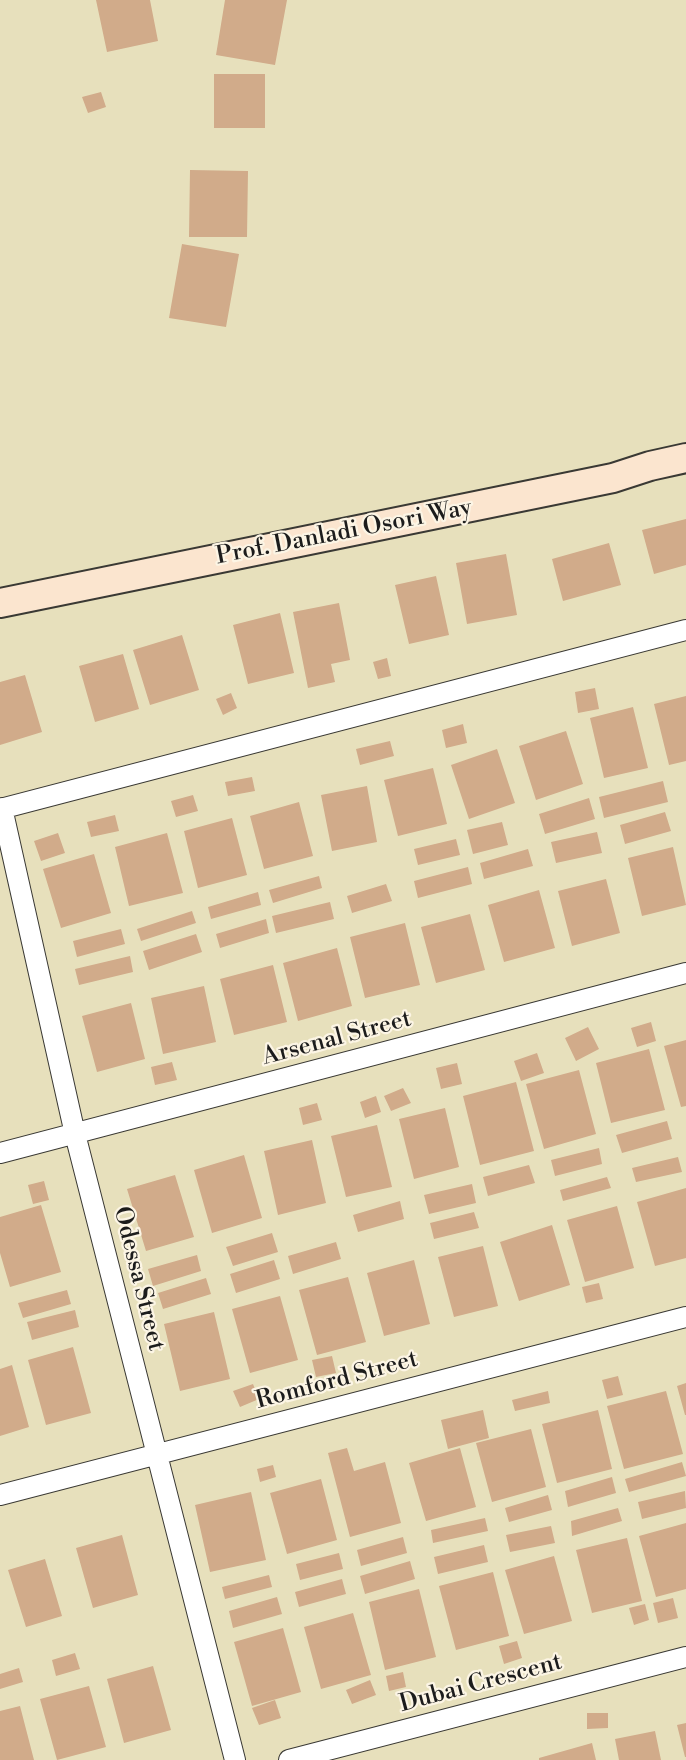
<!DOCTYPE html>
<style>
body{margin:0}
canvas{display:block;background:#e7e0bc}
</style>
<canvas width="686" height="1760"></canvas>
<script>
const context = document.querySelector('canvas').getContext('2d');
context.lineJoin = 'round';
function fill(path, color) {
  context.fillStyle = color;
  context.fill(path, 'evenodd');
}
function trace(path, color, width, dash) {
  context.strokeStyle = color;
  context.lineWidth = width;
  context.lineCap = dash ? 'butt' : 'round';
  context.setLineDash(dash || []);
  context.stroke(path);
}
function label(font, color, halo, rows, align = 'center') {
  context.font = font + ' "Libre Bodoni",serif';
  context.lineWidth = 4.5;
  context.setLineDash([]);
  context.textBaseline = 'middle';
  context.strokeStyle = halo;
  context.fillStyle = color;
  for (const [text, x, y, turn = 0] of rows) {
    context.save();
    context.translate(x, y);
    context.rotate((+turn || 0) * Math.PI / 180);
    context.textAlign = isNaN(turn) ? turn : align;
    if (halo) context.strokeText(text, 0, 0);
    context.fillText(text, 0, 0);
    context.restore();
  }
}
const building = new Path2D(`
 M 96,0 L 150,0 L 158,41 L 107,52 Z
 M 225,0 L 287,0 L 275,65 L 216,55 Z
 M 214,74 L 265,74 L 265,128 L 214,128 Z
 M 101,92 L 106,107 L 88,113 L 82,97 Z
 M 190,170 L 248,171 L 247,237 L 189,237 Z
 M 182,244 L 239,254 L 226,327 L 169,318 Z
 M 686,519 L 686,565 L 654,574 L 642,530 Z
 M 609,543 L 621,585 L 563,601 L 552,559 Z
 M 506,554 L 517,615 L 467,624 L 456,563 Z
 M 436,576 L 449,635 L 409,644 L 395,585 Z
 M 339,603 L 350,660 L 331,664 L 335,682 L 308,688 L 293,612 Z
 M 280,613 L 294,673 L 248,684 L 233,625 Z
 M 182,635 L 199,690 L 150,705 L 133,650 Z
 M 123,654 L 139,709 L 95,722 L 79,666 Z
 M 387,658 L 391,676 L 378,679 L 373,662 Z
 M 25,675 L 42,732 L 0,745 L 0,682 Z
 M 595,688 L 599,709 L 578,713 L 575,692 Z
 M 231,693 L 237,708 L 223,715 L 216,699 Z
 M 686,696 L 686,761 L 669,765 L 654,704 Z
 M 633,707 L 648,768 L 604,778 L 590,718 Z
 M 463,724 L 467,743 L 446,748 L 442,730 Z
 M 566,731 L 583,784 L 536,800 L 519,746 Z
 M 390,741 L 394,756 L 360,765 L 356,749 Z
 M 497,749 L 515,803 L 469,819 L 451,765 Z
 M 433,768 L 447,824 L 398,836 L 384,780 Z
 M 252,777 L 255,791 L 228,796 L 225,782 Z
 M 663,781 L 668,802 L 604,818 L 599,797 Z
 M 367,786 L 377,842 L 332,851 L 321,795 Z
 M 193,795 L 198,811 L 176,817 L 171,801 Z
 M 589,798 L 595,819 L 545,834 L 539,814 Z
 M 299,802 L 313,856 L 264,869 L 250,816 Z
 M 665,812 L 671,831 L 625,844 L 620,825 Z
 M 115,815 L 119,831 L 91,837 L 87,822 Z
 M 232,818 L 247,875 L 198,888 L 184,831 Z
 M 502,822 L 508,845 L 473,854 L 467,830 Z
 M 597,832 L 602,853 L 556,863 L 551,842 Z
 M 58,833 L 65,853 L 41,861 L 34,841 Z
 M 167,833 L 183,893 L 129,906 L 115,847 Z
 M 456,839 L 460,855 L 418,865 L 414,849 Z
 M 673,847 L 686,905 L 642,916 L 628,858 Z
 M 528,849 L 533,866 L 484,879 L 480,863 Z
 M 94,854 L 111,913 L 61,928 L 43,869 Z
 M 468,867 L 472,884 L 418,898 L 414,881 Z
 M 319,876 L 322,888 L 273,903 L 269,890 Z
 M 606,879 L 620,933 L 572,946 L 558,891 Z
 M 386,884 L 392,901 L 352,913 L 347,896 Z
 M 539,890 L 555,948 L 504,962 L 488,905 Z
 M 258,892 L 261,905 L 211,919 L 208,907 Z
 M 330,902 L 334,919 L 276,933 L 272,916 Z
 M 192,911 L 196,923 L 141,941 L 137,929 Z
 M 470,914 L 485,970 L 436,983 L 421,927 Z
 M 266,919 L 269,933 L 220,948 L 216,934 Z
 M 405,923 L 420,985 L 365,998 L 350,937 Z
 M 121,929 L 125,944 L 77,957 L 73,941 Z
 M 196,934 L 202,952 L 149,970 L 143,951 Z
 M 337,948 L 352,1006 L 298,1021 L 283,963 Z
 M 130,956 L 133,972 L 79,985 L 75,969 Z
 M 273,965 L 287,1022 L 234,1035 L 220,979 Z
 M 204,986 L 216,1042 L 163,1054 L 151,998 Z
 M 131,1003 L 145,1059 L 97,1072 L 82,1016 Z
 M 651,1022 L 656,1041 L 637,1047 L 631,1028 Z
 M 588,1027 L 599,1049 L 576,1061 L 565,1038 Z
 M 686,1040 L 686,1106 L 681,1107 L 664,1046 Z
 M 649,1049 L 665,1110 L 611,1123 L 596,1063 Z
 M 537,1053 L 544,1073 L 521,1081 L 514,1061 Z
 M 172,1062 L 177,1080 L 155,1085 L 151,1067 Z
 M 457,1063 L 462,1084 L 441,1089 L 436,1068 Z
 M 579,1070 L 596,1134 L 544,1149 L 526,1084 Z
 M 516,1082 L 534,1151 L 480,1165 L 463,1096 Z
 M 403,1088 L 411,1103 L 391,1111 L 384,1096 Z
 M 376,1096 L 381,1112 L 365,1118 L 360,1102 Z
 M 317,1103 L 322,1120 L 303,1125 L 299,1108 Z
 M 445,1108 L 459,1167 L 414,1179 L 399,1119 Z
 M 667,1121 L 672,1139 L 622,1153 L 616,1135 Z
 M 377,1125 L 392,1187 L 346,1197 L 331,1136 Z
 M 312,1140 L 326,1203 L 278,1215 L 264,1151 Z
 M 599,1148 L 602,1164 L 555,1176 L 551,1160 Z
 M 244,1155 L 262,1218 L 212,1233 L 194,1170 Z
 M 678,1157 L 682,1172 L 636,1182 L 632,1168 Z
 M 529,1165 L 535,1183 L 488,1196 L 483,1177 Z
 M 175,1175 L 194,1237 L 146,1251 L 127,1189 Z
 M 607,1177 L 611,1188 L 563,1201 L 560,1190 Z
 M 44,1181 L 49,1200 L 33,1204 L 28,1185 Z
 M 472,1184 L 476,1203 L 429,1214 L 424,1195 Z
 M 686,1188 L 686,1258 L 655,1266 L 637,1202 Z
 M 400,1201 L 404,1219 L 358,1232 L 353,1215 Z
 M 41,1205 L 61,1272 L 10,1287 L 0,1253 L 0,1217 Z
 M 617,1206 L 634,1268 L 585,1282 L 567,1220 Z
 M 474,1212 L 479,1228 L 434,1239 L 430,1223 Z
 M 552,1225 L 570,1285 L 519,1301 L 500,1242 Z
 M 272,1233 L 278,1252 L 233,1266 L 226,1247 Z
 M 336,1242 L 341,1259 L 293,1274 L 288,1256 Z
 M 483,1246 L 498,1306 L 454,1317 L 438,1257 Z
 M 197,1255 L 201,1271 L 153,1286 L 148,1269 Z
 M 274,1260 L 280,1279 L 236,1293 L 230,1274 Z
 M 414,1260 L 430,1324 L 384,1336 L 367,1273 Z
 M 348,1277 L 366,1342 L 317,1355 L 299,1290 Z
 M 206,1278 L 211,1294 L 163,1309 L 158,1293 Z
 M 599,1283 L 603,1299 L 586,1303 L 582,1287 Z
 M 67,1290 L 71,1304 L 23,1318 L 18,1303 Z
 M 280,1296 L 298,1360 L 250,1373 L 232,1309 Z
 M 75,1310 L 79,1327 L 32,1340 L 27,1322 Z
 M 214,1312 L 230,1379 L 180,1391 L 164,1324 Z
 M 73,1347 L 91,1413 L 46,1425 L 28,1360 Z
 M 332,1356 L 336,1373 L 316,1377 L 312,1360 Z
 M 12,1365 L 29,1427 L 0,1436 L 0,1369 Z
 M 618,1376 L 623,1395 L 607,1399 L 602,1380 Z
 M 686,1383 L 686,1415 L 685,1415 L 677,1386 Z
 M 253,1384 L 259,1399 L 240,1407 L 233,1391 Z
 M 548,1391 L 550,1403 L 515,1411 L 512,1400 Z
 M 666,1391 L 683,1454 L 624,1469 L 607,1406 Z
 M 483,1410 L 489,1438 L 448,1449 L 441,1420 Z
 M 598,1410 L 612,1469 L 557,1483 L 542,1424 Z
 M 531,1429 L 546,1487 L 492,1502 L 476,1443 Z
 M 347,1448 L 354,1471 L 385,1462 L 401,1523 L 350,1537 L 328,1453 Z
 M 460,1448 L 476,1507 L 426,1521 L 409,1463 Z
 M 682,1462 L 686,1476 L 629,1492 L 625,1479 Z
 M 273,1465 L 276,1477 L 260,1482 L 257,1469 Z
 M 612,1477 L 616,1493 L 568,1507 L 565,1491 Z
 M 321,1479 L 337,1540 L 287,1554 L 270,1493 Z
 M 685,1491 L 686,1508 L 642,1519 L 638,1502 Z
 M 251,1492 L 266,1560 L 210,1572 L 195,1505 Z
 M 548,1495 L 552,1510 L 509,1522 L 505,1508 Z
 M 618,1508 L 622,1521 L 572,1536 L 571,1521 Z
 M 485,1518 L 488,1531 L 433,1543 L 431,1530 Z
 M 686,1523 L 686,1589 L 656,1597 L 639,1536 Z
 M 551,1526 L 555,1543 L 510,1552 L 506,1535 Z
 M 122,1535 L 138,1595 L 93,1608 L 76,1548 Z
 M 403,1537 L 407,1553 L 361,1566 L 357,1550 Z
 M 627,1538 L 642,1601 L 592,1613 L 576,1550 Z
 M 484,1545 L 488,1562 L 438,1574 L 434,1557 Z
 M 339,1553 L 343,1569 L 300,1580 L 296,1564 Z
 M 554,1556 L 572,1621 L 524,1634 L 505,1570 Z
 M 45,1559 L 62,1616 L 26,1627 L 8,1570 Z
 M 410,1561 L 415,1579 L 365,1594 L 360,1576 Z
 M 493,1572 L 509,1636 L 456,1650 L 439,1586 Z
 M 269,1575 L 272,1587 L 225,1599 L 222,1587 Z
 M 342,1579 L 346,1594 L 299,1607 L 295,1592 Z
 M 419,1589 L 436,1657 L 385,1670 L 369,1602 Z
 M 277,1597 L 282,1614 L 233,1628 L 229,1611 Z
 M 673,1598 L 678,1618 L 658,1623 L 653,1603 Z
 M 645,1604 L 649,1620 L 634,1625 L 629,1608 Z
 M 353,1613 L 371,1675 L 321,1689 L 304,1627 Z
 M 283,1628 L 301,1692 L 252,1706 L 234,1642 Z
 M 517,1641 L 522,1658 L 504,1664 L 499,1646 Z
 M 75,1653 L 80,1669 L 56,1676 L 52,1660 Z
 M 153,1666 L 171,1730 L 124,1743 L 107,1679 Z
 M 19,1668 L 23,1682 L 0,1689 L 0,1674 Z
 M 403,1672 L 406,1687 L 389,1691 L 386,1676 Z
 M 370,1680 L 376,1695 L 352,1704 L 346,1690 Z
 M 89,1686 L 106,1747 L 57,1760 L 40,1699 Z
 M 275,1700 L 281,1718 L 259,1725 L 252,1708 Z
 M 20,1706 L 34,1760 L 0,1760 L 0,1711 Z
 M 587,1713 L 608,1713 L 608,1728 L 587,1729 Z
 M 686,1723 L 686,1757 L 685,1757 L 677,1725 Z
 M 655,1731 L 661,1760 L 619,1760 L 615,1739 Z
 M 592,1743 L 596,1760 L 539,1760 L 539,1758 Z`);
const street = new Path2D(`
 M 2,808 L 75,1134 L 235,1760
 M 0,809 L 686,630
 M 0,1153 L 686,973
 M 0,1495 L 686,1317
 M 289,1760 L 686,1657`);
const secondary = new Path2D(`
 M 0,603 L 613,478 L 650,466 L 686,458`);
const streetNames = [
 ["Prof. Danladi Osori Way",344,533,-11],
 ["Arsenal Street",337,1039,-15],
 ["Odessa Street",138,1279,76],
 ["Romford Street",337,1381,-15],
 ["Dubai Crescent",481,1684,-15]
];
fill(building, '#d1ab8a');
trace(street, '#3a3934', 22);
trace(secondary, '#3a3934', 32);
trace(street, '#fff', 20);
trace(secondary, '#fbe5cf', 28);
label('24px', '#1c1c1c', '#fcf5e5', streetNames);
</script>
